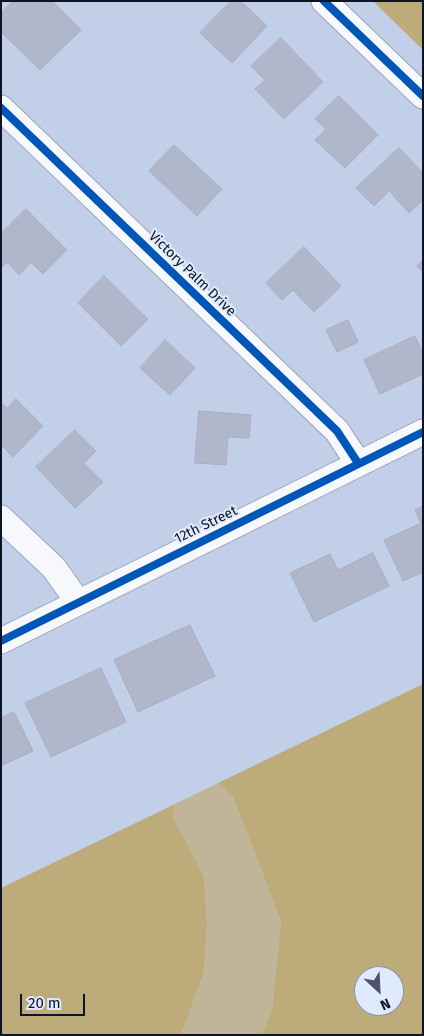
<!DOCTYPE html>
<style>
body{margin:0}
#map{position:relative;width:424px;height:1036px;overflow:hidden;background:#c2cfe9;font-family:"Fira Sans",sans-serif}
canvas{display:block}
.frame{position:absolute;inset:0;border:2px solid #0c1425;pointer-events:none}
.north{position:absolute;left:354px;top:966px;width:50px;height:50px;box-sizing:border-box;background:#e0eafe;border:1px solid #8b94a7;border-radius:50%;rotate:155deg;font-size:14px;font-weight:700;line-height:20px;text-align:center;color:#0c1425}
.north::after{content:'';display:block;margin:auto;width:18px;height:22px;background:#4c556a;clip-path:polygon(50% 0,100% 100%,50% 72%,0 100%)}
.scale{position:absolute;left:20px;top:994px;width:65px;height:22px;box-sizing:border-box;border:2px solid #0c1425;border-top:0;padding-left:6px;font-size:15px;line-height:18px;white-space:nowrap;color:#0c1425;-webkit-text-stroke:4px #e0eafe;paint-order:stroke}
</style>
<div id="map">
<canvas width="424" height="1036"></canvas>
<div class="frame"></div>
<div class="north">N</div>
<div class="scale">20 m</div>
</div>
<script>
const context = document.querySelector('canvas').getContext('2d');
context.lineJoin = 'round';
function fill(path, color) {
  context.fillStyle = color;
  context.fill(path, 'evenodd');
}
function trace(path, color, width, dash) {
  context.strokeStyle = color;
  context.lineWidth = width;
  context.lineCap = dash ? 'butt' : 'round';
  context.setLineDash(dash || []);
  context.stroke(path);
}
function label(font, color, halo, rows, align = 'center') {
  context.font = font + ' "Fira Sans",sans-serif';
  context.lineWidth = 4;
  context.setLineDash([]);
  context.textBaseline = 'middle';
  context.strokeStyle = halo;
  context.fillStyle = color;
  for (const [text, x, y, turn = 0] of rows) {
    context.save();
    context.translate(x, y);
    context.rotate((+turn || 0) * Math.PI / 180);
    context.textAlign = isNaN(turn) ? turn : align;
    if (halo) context.strokeText(text, 0, 0);
    context.fillText(text, 0, 0);
    context.restore();
  }
}
const green = new Path2D(`
 M 218,783 L 233,797 L 281,921 L 272,1010 L 262,1035 L 181,1035 L 204,972 L 207,925 L 204,876 L 171,816 L 175,804 Z`);
const forest = new Path2D(`
 M 373,1 L 423,1 L 423,50 Z
 M 423,684 L 423,1035 L 262,1035 L 272,1010 L 281,921 L 233,797 L 218,783 ZM 364,976 L 394,976 L 394,1006 L 364,1006 Z
 M 175,804 L 172,816 L 204,876 L 207,925 L 204,972 L 181,1035 L 1,1035 L 1,888 Z`);
const building = new Path2D(`
 M 13,1 L 52,1 L 81,30 L 40,70 L 1,32 L 1,13 Z
 M 231,1 L 241,1 L 267,26 L 232,63 L 200,33 Z
 M 281,38 L 323,82 L 284,119 L 255,89 L 265,80 L 251,66 Z
 M 339,96 L 378,135 L 345,168 L 315,140 L 326,129 L 315,119 Z
 M 174,145 L 222,189 L 197,216 L 149,171 Z
 M 399,148 L 423,173 L 423,200 L 409,213 L 389,191 L 374,206 L 356,188 Z
 M 26,209 L 67,250 L 43,274 L 31,262 L 19,275 L 7,262 L 1,268 L 1,234 Z
 M 304,247 L 341,286 L 314,312 L 293,290 L 282,300 L 266,283 Z
 M 423,261 L 423,272 L 417,266 Z
 M 104,276 L 148,319 L 121,346 L 78,303 Z
 M 348,320 L 358,342 L 337,352 L 326,330 Z
 M 415,336 L 423,353 L 423,374 L 380,394 L 364,360 Z
 M 165,340 L 195,368 L 170,395 L 140,368 Z
 M 16,399 L 43,426 L 13,457 L 1,445 L 1,403 L 7,408 Z
 M 199,411 L 251,415 L 249,438 L 228,437 L 226,465 L 195,463 Z
 M 75,430 L 96,451 L 84,463 L 103,482 L 75,508 L 36,467 Z
 M 423,506 L 423,572 L 403,581 L 384,540 L 421,523 L 415,510 Z
 M 373,553 L 389,586 L 314,622 L 290,573 L 330,554 L 338,570 Z
 M 190,625 L 215,676 L 138,712 L 114,660 Z
 M 101,668 L 126,722 L 51,757 L 25,703 Z
 M 14,712 L 33,751 L 1,766 L 1,718 Z`);
const street = new Path2D(`
 M 324,1 L 423,96
 M 1,108 L 337,431 L 358,463
 M 1,518 L 54,568 L 78,602
 M 1,641 L 423,432`);
const cycleway = new Path2D(`
 M 324,1 L 423,96
 M 1,108 L 337,431 L 358,463
 M 1,641 L 423,432`);
const streetNames = [
 ["Victory Palm Drive",192,274,44],
 ["12th Street",206,525,-26]
];
fill(green, '#c0b499');
fill(forest, '#bdab7a');
fill(building, '#b0b7cb');
trace(building, '#a8aec2', 1);
trace(street, '#9aa4b8', 27);
trace(street, '#f6f8fc', 25);
trace(cycleway, '#0057b8', 8);
label('14px', '#0c1425', '#e0eafe', streetNames);
</script>
